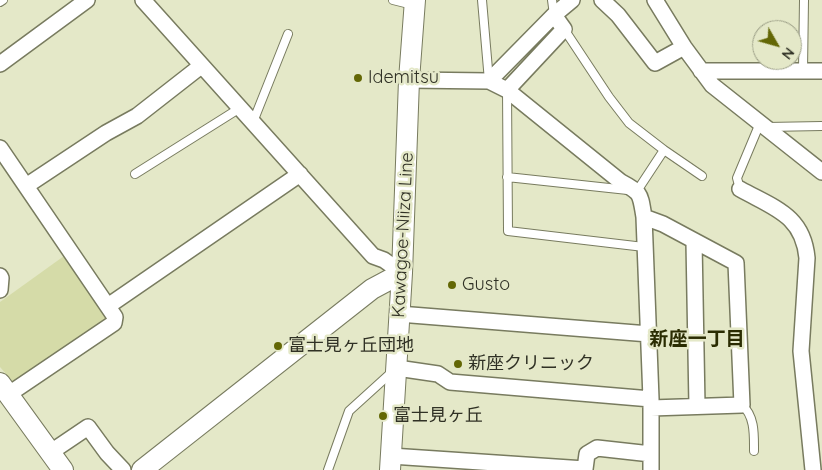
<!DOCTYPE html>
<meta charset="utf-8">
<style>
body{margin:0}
#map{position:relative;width:822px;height:470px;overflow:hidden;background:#e4e8c8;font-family:Quicksand,sans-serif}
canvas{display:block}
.north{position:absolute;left:752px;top:20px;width:50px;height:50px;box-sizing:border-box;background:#e4e8c8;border:1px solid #9c9f87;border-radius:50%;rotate:128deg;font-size:14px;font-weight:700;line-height:20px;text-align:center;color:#303125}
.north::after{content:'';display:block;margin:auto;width:18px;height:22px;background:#636705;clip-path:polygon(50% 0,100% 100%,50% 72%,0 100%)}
</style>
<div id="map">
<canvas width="822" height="470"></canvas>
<div class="north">N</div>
</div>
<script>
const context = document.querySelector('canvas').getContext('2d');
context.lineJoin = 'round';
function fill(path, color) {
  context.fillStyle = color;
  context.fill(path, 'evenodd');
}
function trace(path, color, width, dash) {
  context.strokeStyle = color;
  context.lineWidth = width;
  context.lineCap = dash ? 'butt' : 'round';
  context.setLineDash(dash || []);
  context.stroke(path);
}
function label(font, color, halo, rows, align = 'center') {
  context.font = font + ' Quicksand,"Noto Sans JP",sans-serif';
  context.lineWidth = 5;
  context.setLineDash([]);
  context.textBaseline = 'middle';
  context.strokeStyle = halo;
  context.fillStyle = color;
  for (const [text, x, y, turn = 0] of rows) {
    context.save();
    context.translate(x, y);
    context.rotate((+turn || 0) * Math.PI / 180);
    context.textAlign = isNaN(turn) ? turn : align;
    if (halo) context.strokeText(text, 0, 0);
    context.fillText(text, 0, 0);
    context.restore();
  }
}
const green = new Path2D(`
 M 64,256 L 107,318 L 14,383 L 0,367 L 0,302 Z`);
const lane = new Path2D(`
 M 393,0 L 413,5
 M 482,0 L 489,81
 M 552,0 L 554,15
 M 0,2 L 3,0
 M 564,29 L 609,97 L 629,123 L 664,150 L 702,176
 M 803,70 L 804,0
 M 507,90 L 508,231 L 644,247
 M 253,122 L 288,34
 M 767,127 L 822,126
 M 135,174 L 240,108
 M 507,177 L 637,191 L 664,150
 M 740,189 L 737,178 L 760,123
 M 742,405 C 755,416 754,435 754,451
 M 328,470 L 349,411 L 392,372`);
const street = new Path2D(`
 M 143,0 L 373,256 L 384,260 L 402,273
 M 602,0 L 618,15 L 655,63 L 684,47
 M 655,0 L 684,47 L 712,85 L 822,172
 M 554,15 L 572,0
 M 0,64 L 87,0
 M 701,71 L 822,71
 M 409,80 L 489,81 L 507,90 L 621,182 C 642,193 640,194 644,217 L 651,399 L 651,470
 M 489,81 L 554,15 L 564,29 L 507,90
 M 0,148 L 115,317 L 114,323 L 9,394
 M 26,186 L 106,133 L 137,116 L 201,66
 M 740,189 C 774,208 803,215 807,258 L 801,351 L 813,470
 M 644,217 L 663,224 L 736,263 L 742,405 L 651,408
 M 694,242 L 697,406
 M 0,276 L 1,278 L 0,290
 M 108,306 L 300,174
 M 399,314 L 649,334
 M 397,368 L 438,374 L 450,382 L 651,399
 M 51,452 L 88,427 L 107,453 L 123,470
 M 391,456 L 585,469 L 587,454 L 597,448 L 651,454`);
const secondary = new Path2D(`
 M 0,383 L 63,470
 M 142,470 L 372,289 L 402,273
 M 390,470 L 402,273 L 409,80 L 415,0`);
const markers = [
 [358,78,5,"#636705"],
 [452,285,5,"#636705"],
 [278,346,5,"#636705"],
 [458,364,5,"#636705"],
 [383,416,5,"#636705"]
];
const poiNames = [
 ["Idemitsu",368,78],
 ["Gusto",462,285],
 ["富士見ヶ丘団地",288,346],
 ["新座クリニック",468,364],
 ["富士見ヶ丘",393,416]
];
const streetNames = [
 ["Kawagoe-Niiza Line",403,235,-87]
];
const neighbourhoodNames = [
 ["新座一丁目",697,339]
];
fill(green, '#d5dba8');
trace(lane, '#787b5f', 10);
trace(street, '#787b5f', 18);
trace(secondary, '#787b5f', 22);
trace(lane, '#fff', 8);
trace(street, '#fff', 15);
trace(secondary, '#fff', 20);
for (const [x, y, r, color] of markers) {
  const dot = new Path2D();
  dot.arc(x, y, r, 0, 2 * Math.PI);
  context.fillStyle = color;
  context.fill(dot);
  trace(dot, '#e4e8c8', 2);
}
label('18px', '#303125', '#e4e8c8', poiNames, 'left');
label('18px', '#303125', '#e4e8c8', streetNames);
label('bold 19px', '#2a2c02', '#e4e8c8', neighbourhoodNames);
</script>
